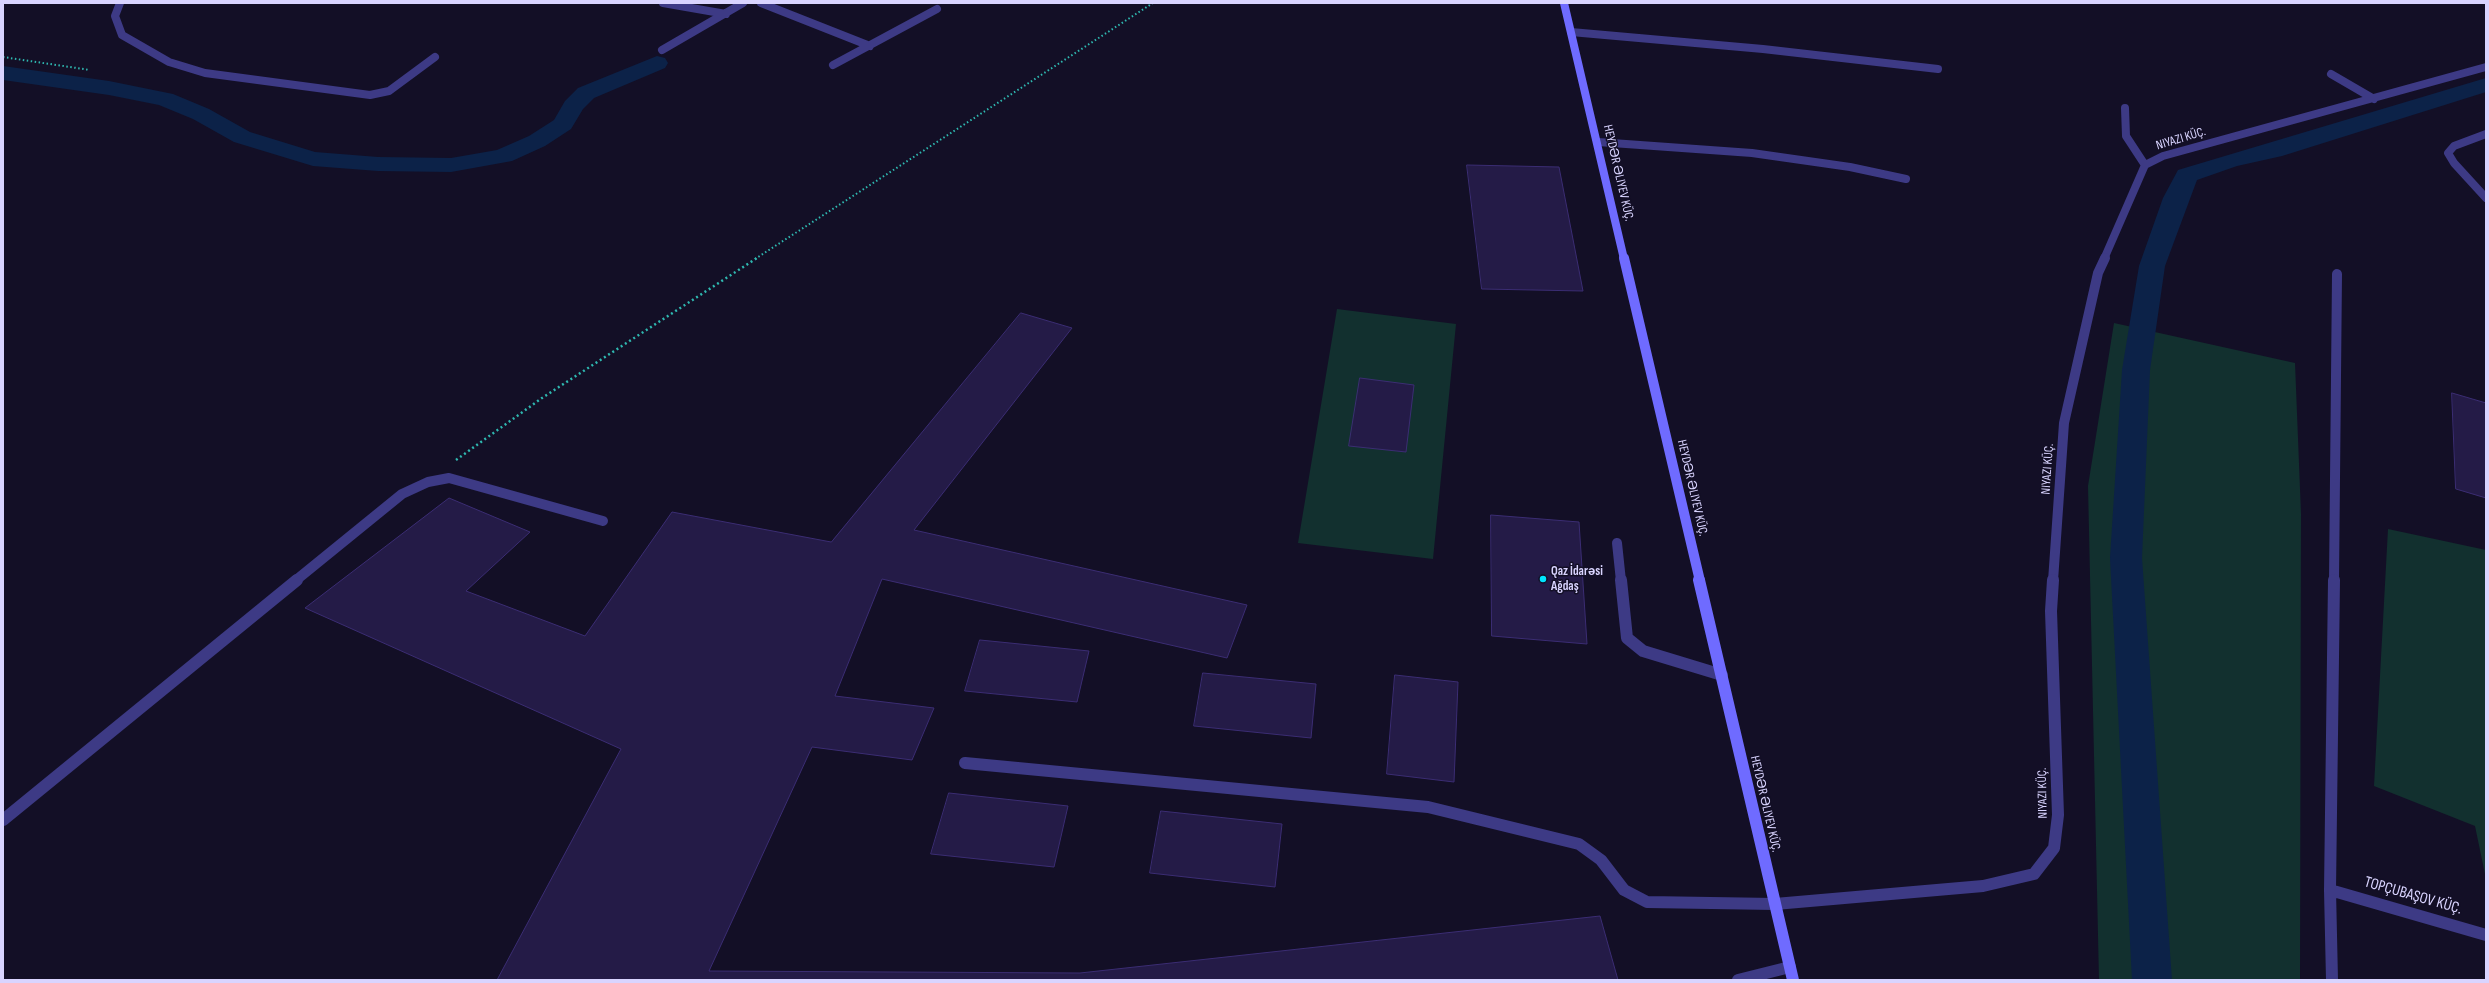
<!DOCTYPE html>
<meta charset="utf-8">
<style>
body{margin:0}
#map{position:relative;width:2489px;height:983px;overflow:hidden;background:#130f26;font-family:"Sofia Sans Condensed",sans-serif}
canvas{display:block}
.frame{position:absolute;inset:0;border:4px solid #d9d4ff;pointer-events:none}
</style>
<div id="map">
<canvas width="2489" height="983"></canvas>
<div class="frame"></div>
</div>
<script>
const context = document.querySelector('canvas').getContext('2d');
context.lineJoin = 'round';
function fill(path, color) {
  context.fillStyle = color;
  context.fill(path, 'evenodd');
}
function trace(path, color, width, dash) {
  context.strokeStyle = color;
  context.lineWidth = width;
  context.lineCap = dash ? 'butt' : 'round';
  context.setLineDash(dash || []);
  context.stroke(path);
}
function label(font, color, halo, rows, align = 'center') {
  context.font = font + ' "Sofia Sans Condensed",sans-serif';
  context.lineWidth = 3;
  context.setLineDash([]);
  context.textBaseline = 'middle';
  context.strokeStyle = halo;
  context.fillStyle = color;
  for (const [text, x, y, turn = 0] of rows) {
    context.save();
    context.translate(x, y);
    context.rotate((+turn || 0) * Math.PI / 180);
    context.textAlign = isNaN(turn) ? turn : align;
    if (halo) context.strokeText(text, 0, 0);
    context.fillText(text, 0, 0);
    context.restore();
  }
}
const green = new Path2D(`
 M 1337,309 L 1456,324 L 1433,559 L 1298,543 Z
 M 2114,323 L 2295,363 L 2301,514 L 2300,980 L 2099,980 L 2088,486 Z
 M 2388,529 L 2486,550 L 2486,879 L 2475,826 L 2374,786 Z`);
const canal = new Path2D(`
 M 657,56 L 665,58 L 668,63 L 665,68 L 594,98 L 583,109 L 571,129 L 545,146 L 512,161 L 451,172 L 378,171 L 313,166 L 234,142 L 193,119 L 159,105 L 109,95 L 3,80 L 3,66 L 109,81 L 173,94 L 209,109 L 250,132 L 315,152 L 378,157 L 451,158 L 497,150 L 529,136 L 554,120 L 565,101 L 578,88 Z
 M 2486,78 L 2486,92 L 2282,156 L 2237,166 L 2197,180 L 2165,266 L 2150,370 L 2142,558 L 2172,980 L 2132,980 L 2110,558 L 2122,370 L 2139,266 L 2163,198 L 2178,170 Z`);
const building = new Path2D(`
 M 1467,165 L 1559,167 L 1583,291 L 1482,289 Z
 M 1021,313 L 1072,328 L 914,530 L 1247,605 L 1227,658 L 882,579 L 835,696 L 934,708 L 912,760 L 812,747 L 709,971 L 1080,973 L 1600,916 L 1618,980 L 497,980 L 621,749 L 305,608 L 449,498 L 530,532 L 466,591 L 585,636 L 672,512 L 831,542 Z
 M 1360,378 L 1414,385 L 1406,452 L 1349,446 Z
 M 2452,393 L 2486,403 L 2486,498 L 2456,489 Z
 M 1491,515 L 1579,522 L 1587,644 L 1492,636 Z
 M 980,640 L 1089,651 L 1077,702 L 965,691 Z
 M 1203,673 L 1316,684 L 1311,738 L 1194,726 Z
 M 1395,675 L 1458,682 L 1454,782 L 1387,774 Z
 M 949,793 L 1068,806 L 1054,867 L 931,854 Z
 M 1161,811 L 1282,824 L 1275,887 L 1150,873 Z`);
const pathFar1 = new Path2D(`
 M 3,57 L 90,70
 M 755,259 L 1153,3`);
const path = new Path2D(`
 M 456,460 L 542,398 L 757,258`);
const serviceFar2 = new Path2D(`
 M 761,3 L 870,46
 M 833,65 L 937,9`);
const serviceFar1 = new Path2D(`
 M 1617,543 L 1621,581
 M 295,581 L 402,494 L 428,482 L 449,478 L 603,521`);
const service = new Path2D(`
 M 1621,580 L 1627,638 L 1643,651 L 1722,675
 M 965,763 L 1428,807 L 1579,844 L 1601,860 L 1624,890 L 1647,902 L 1775,904
 M 3,820 L 297,580
 M 1738,980 L 1790,967`);
const minorFar2 = new Path2D(`
 M 120,3 L 115,16 L 122,35 L 169,62 L 205,73 L 370,95 L 389,91 L 435,57
 M 663,3 L 726,14
 M 1571,32 L 1763,49 L 1938,69
 M 662,50 L 743,3
 M 2331,74 L 2374,99
 M 2125,108 L 2126,136 L 2145,165
 M 2486,134 L 2454,146 L 2448,153 L 2454,163 L 2486,198
 M 1598,142 L 1752,153 L 1850,167 L 1906,179
 M 2104,259 L 2145,165 L 2163,156 L 2486,67`);
const minorFar1 = new Path2D(`
 M 2053,581 L 2064,423 L 2098,273 L 2105,258
 M 2334,581 L 2337,274`);
const minor = new Path2D(`
 M 2330,890 L 2486,935
 M 1775,904 L 1983,886 L 2034,874 L 2054,848 L 2058,815 L 2051,611 L 2053,580
 M 2332,980 L 2330,890 L 2334,580`);
const secondaryFar2 = new Path2D(`
 M 1564,3 L 1624,259`);
const secondaryFar1 = new Path2D(`
 M 1624,258 L 1700,581`);
const secondary = new Path2D(`
 M 1699,580 L 1793,980`);
const markers = [
 [1543,579,4,"#00e5ff"]
];
const streetNames = [
 ["NIYAZI KÜÇ.",2181,139,-17],
 ["HEYDƏR ƏLIYEV KÜÇ.",1618,173,77],
 ["NIYAZI KÜÇ.",2048,469,-86],
 ["HEYDƏR ƏLIYEV KÜÇ.",1692,488,77],
 ["NIYAZI KÜÇ.",2043,793,-91],
 ["HEYDƏR ƏLIYEV KÜÇ.",1765,804,77]
];
const poiNames = [
 ["Qaz İdarəsi",1551,572],
 ["Ağdaş",1551,587]
];
const nearStreetnames = [
 ["TOPÇUBAŞOV KÜÇ.",2413,896,16]
];
fill(green, '#12302f');
fill(canal, '#0c2248');
fill(building, '#241b47');
trace(building, '#3b2d73', 1);
trace(pathFar1, '#2fb8b0', 2, [1.5, 2.5]);
trace(path, '#2fb8b0', 2.5, [2, 3]);
trace(serviceFar2, '#3d3a85', 8);
trace(serviceFar1, '#3d3a85', 10);
trace(service, '#3d3a85', 12);
trace(minorFar2, '#3d3a85', 8);
trace(minorFar1, '#3d3a85', 10);
trace(minor, '#3d3a85', 12);
trace(secondaryFar2, '#6f6bff', 8);
trace(secondaryFar1, '#6f6bff', 10);
trace(secondary, '#6f6bff', 12);
for (const [x, y, r, color] of markers) {
  const dot = new Path2D();
  dot.arc(x, y, r, 0, 2 * Math.PI);
  context.fillStyle = color;
  context.fill(dot);
  trace(dot, '#130f26', 1.5);
}
label('13px', '#d9d4ff', '#130f26', streetNames);
label('bold 13px', '#d9d4ff', '#130f26', poiNames, 'left');
label('16px', '#d9d4ff', '#130f26', nearStreetnames);
</script>
